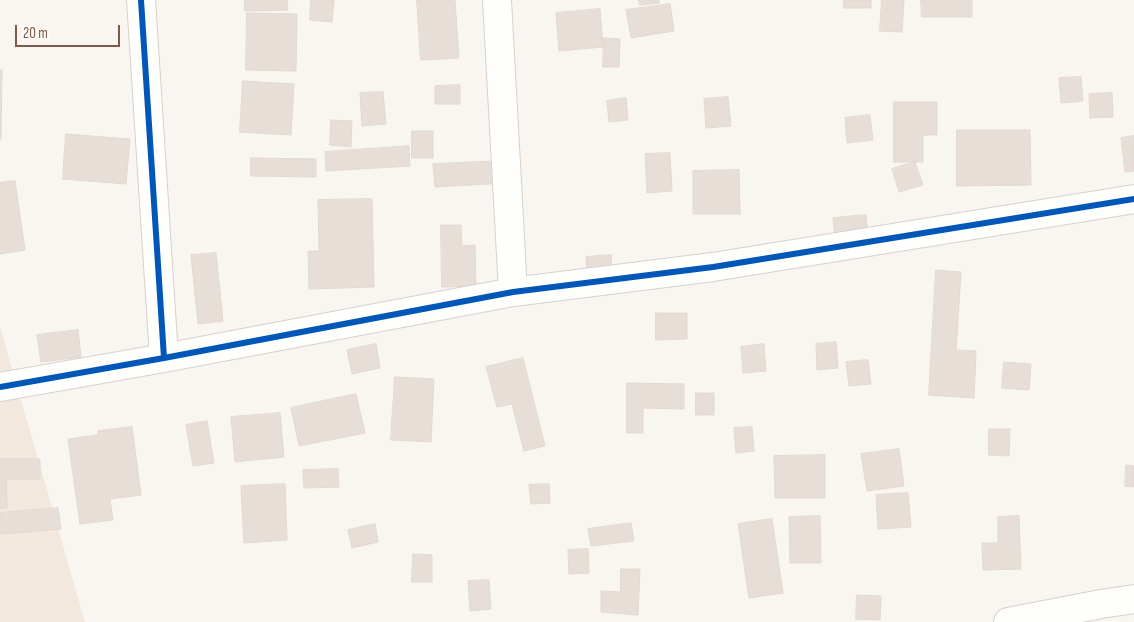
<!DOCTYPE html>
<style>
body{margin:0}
#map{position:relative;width:1134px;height:622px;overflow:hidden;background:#f9f5f0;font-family:"Sofia Sans Condensed",sans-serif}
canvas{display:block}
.scale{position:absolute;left:15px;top:25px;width:105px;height:22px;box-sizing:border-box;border:2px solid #7a5c4d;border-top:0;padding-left:6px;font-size:15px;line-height:18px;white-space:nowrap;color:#7a5c4d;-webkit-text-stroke:4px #fffaf3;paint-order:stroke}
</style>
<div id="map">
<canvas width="1134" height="622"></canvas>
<div class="scale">20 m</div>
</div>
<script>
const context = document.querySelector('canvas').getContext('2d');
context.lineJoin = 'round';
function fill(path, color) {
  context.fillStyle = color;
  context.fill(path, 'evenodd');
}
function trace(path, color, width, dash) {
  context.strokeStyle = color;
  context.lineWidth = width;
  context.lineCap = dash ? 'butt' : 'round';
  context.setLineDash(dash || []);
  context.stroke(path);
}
const residential = new Path2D(`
 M 0,327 L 85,622 L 0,622 Z`);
const building = new Path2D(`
 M 245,0 L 287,0 L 288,10 L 245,11 Z
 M 311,0 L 334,0 L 332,22 L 310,20 Z
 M 417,0 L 455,0 L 459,58 L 421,60 Z
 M 639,0 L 659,0 L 659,3 L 640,5 Z
 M 844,0 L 871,0 L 871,8 L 844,8 Z
 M 882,0 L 904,0 L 902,32 L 880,31 Z
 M 921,0 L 972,0 L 972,17 L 922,17 Z
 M 670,4 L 674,31 L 631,38 L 626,10 Z
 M 600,9 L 603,47 L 559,51 L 556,13 Z
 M 247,13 L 297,14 L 296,71 L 246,70 Z
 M 604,38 L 620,39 L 619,67 L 603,67 Z
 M 0,70 L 2,70 L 1,139 L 0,139 Z
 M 1081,77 L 1083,101 L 1061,103 L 1059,78 Z
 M 243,81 L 294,84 L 291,135 L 240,132 Z
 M 460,85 L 460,104 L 435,104 L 435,86 Z
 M 383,92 L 386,124 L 362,126 L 360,93 Z
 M 1112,93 L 1113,117 L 1090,118 L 1089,94 Z
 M 728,97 L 731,126 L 706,128 L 704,99 Z
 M 626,98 L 628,120 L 609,122 L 607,101 Z
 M 894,102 L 937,102 L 937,135 L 923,135 L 923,162 L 894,162 Z
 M 870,115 L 873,140 L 847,143 L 845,118 Z
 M 331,120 L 352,121 L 351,147 L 330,145 Z
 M 957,130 L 1030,130 L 1031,185 L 957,186 Z
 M 412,131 L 433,131 L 433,158 L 412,158 Z
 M 66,134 L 130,139 L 126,184 L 63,179 Z
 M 1134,136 L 1134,171 L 1125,172 L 1121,138 Z
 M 409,146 L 410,166 L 326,171 L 325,152 Z
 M 670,153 L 672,191 L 647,193 L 645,154 Z
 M 251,158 L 316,159 L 316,177 L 251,176 Z
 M 505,161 L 507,183 L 435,187 L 433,164 Z
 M 915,162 L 923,185 L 899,192 L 892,169 Z
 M 739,170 L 740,214 L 693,214 L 693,171 Z
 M 15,181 L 25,250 L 0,254 L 0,183 Z
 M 372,199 L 374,287 L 309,289 L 308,251 L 319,251 L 318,200 Z
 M 866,215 L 868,238 L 835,240 L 833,218 Z
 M 441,225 L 461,225 L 462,246 L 475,245 L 476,286 L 442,287 Z
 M 216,253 L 223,321 L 198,324 L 191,255 Z
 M 611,255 L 612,267 L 587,268 L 586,257 Z
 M 936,270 L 961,272 L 956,350 L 976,351 L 974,398 L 929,395 Z
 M 656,313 L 687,313 L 687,339 L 656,340 Z
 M 78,330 L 81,357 L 41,362 L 37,335 Z
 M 836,342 L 838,368 L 817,370 L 816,344 Z
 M 376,344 L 380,368 L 352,374 L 347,350 Z
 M 764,344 L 766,371 L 743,373 L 741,347 Z
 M 523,358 L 545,446 L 524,451 L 512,404 L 497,407 L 486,367 Z
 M 868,360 L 871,384 L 849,386 L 846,362 Z
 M 1004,362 L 1031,364 L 1029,390 L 1002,388 Z
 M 395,377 L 434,379 L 431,442 L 391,440 Z
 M 627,383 L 684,384 L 684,409 L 643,408 L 643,433 L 627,433 Z
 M 696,393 L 714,393 L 714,415 L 696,415 Z
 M 356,394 L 365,433 L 299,446 L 291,408 Z
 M 280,413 L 284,457 L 235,462 L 231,417 Z
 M 207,421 L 214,463 L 193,466 L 186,425 Z
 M 132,427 L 141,495 L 110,499 L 113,520 L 80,524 L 68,439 L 98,435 L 98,431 Z
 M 752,427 L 754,451 L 736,453 L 734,428 Z
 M 989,429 L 1010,429 L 1009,456 L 989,455 Z
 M 899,449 L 904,486 L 867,491 L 861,454 Z
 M 825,455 L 825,498 L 775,498 L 774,456 Z
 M 0,459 L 40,459 L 40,479 L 6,479 L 7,508 L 0,508 Z
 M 1126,465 L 1134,466 L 1134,487 L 1125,486 Z
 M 338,469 L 339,487 L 304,488 L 303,470 Z
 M 285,484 L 287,540 L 244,543 L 241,486 Z
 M 549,484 L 550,503 L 531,504 L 529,485 Z
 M 908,493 L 911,527 L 878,529 L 876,495 Z
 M 58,508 L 61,529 L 0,534 L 0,513 Z
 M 820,516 L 821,563 L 790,563 L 789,517 Z
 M 1019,516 L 1021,569 L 983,570 L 982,543 L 998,543 L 998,517 Z
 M 772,519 L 783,593 L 749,598 L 738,524 Z
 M 631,523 L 634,541 L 591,546 L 588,529 Z
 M 375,524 L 378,542 L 352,548 L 348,530 Z
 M 588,549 L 589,573 L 569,574 L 568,550 Z
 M 413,554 L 432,555 L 432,582 L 412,582 Z
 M 621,569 L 640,569 L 638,615 L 601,612 L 601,591 L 620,592 Z
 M 489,580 L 491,609 L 470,611 L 468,581 Z
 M 857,595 L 881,596 L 880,620 L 856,619 Z`);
const street = new Path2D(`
 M 141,0 L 164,358
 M 497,0 L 513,292
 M 0,387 L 164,358 L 513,292 L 713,267 L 1134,199
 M 1008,622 L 1101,604 L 1134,599`);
const cycleway = new Path2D(`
 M 141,0 L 164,358
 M 0,387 L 164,358 L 513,292 L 713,267 L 1134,199`);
fill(residential, '#f2e8de');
fill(building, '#e6ded7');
trace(building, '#e2d8d2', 1);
trace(street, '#d7d1cb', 30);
trace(street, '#fefefd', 28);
trace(cycleway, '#0057b8', 6);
</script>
